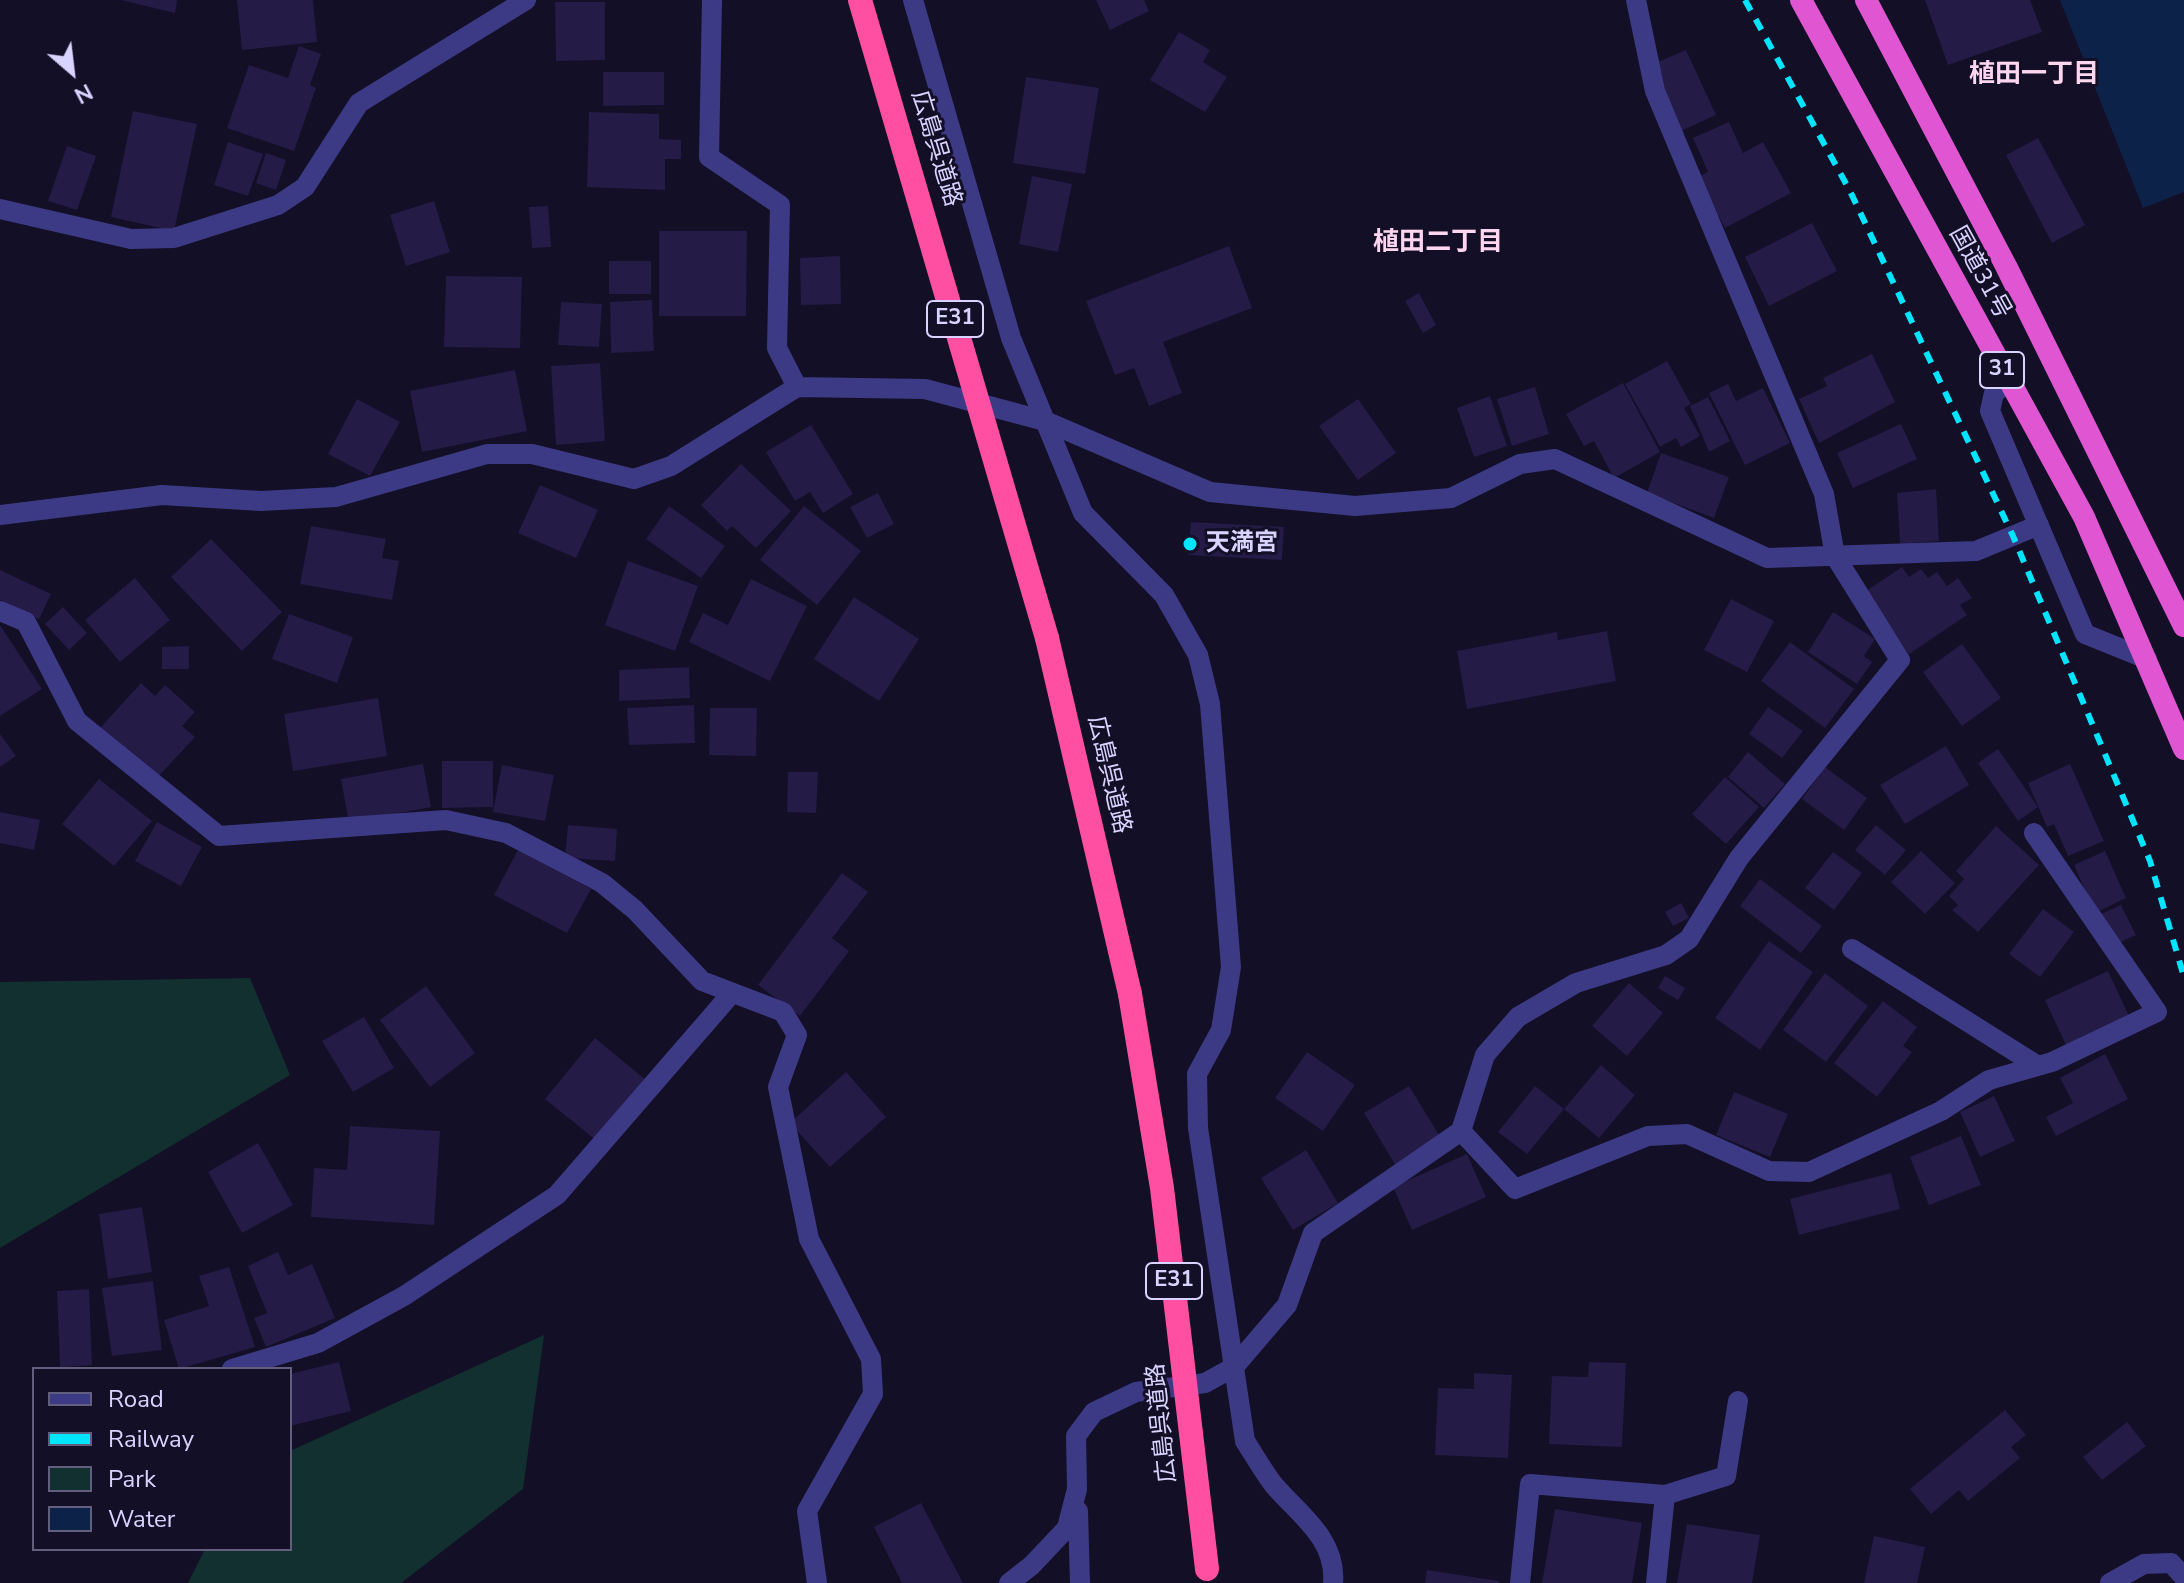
<!DOCTYPE html>
<meta charset="utf-8">
<style>
body{margin:0}
#map{position:relative;width:2184px;height:1583px;overflow:hidden;background:#130f26;font-family:"Nunito Sans",sans-serif}
canvas{display:block}
.legend{position:absolute;left:32px;top:1367px;width:260px;height:184px;box-sizing:border-box;background:#130f26;border:2px solid #625e7d;margin:0;padding:10px 14px;list-style:none;font-size:24px;color:#d9d4ff}
.legend li{display:flex;align-items:center;gap:16px;height:40px}
.legend b{width:40px;border:2px solid #625e7d}
.north{position:absolute;left:32px;top:32px;width:80px;height:80px;-webkit-text-stroke:6px #130f26;paint-order:stroke;rotate:152deg;font-size:22px;font-weight:700;line-height:32px;text-align:center;color:#d9d4ff}
.north::after{content:'';display:block;margin:auto;width:28px;height:36px;background:#d9d4ff;clip-path:polygon(50% 0,100% 100%,50% 72%,0 100%)}
</style>
<div id="map">
<canvas width="2184" height="1583"></canvas>
<ul class="legend">
<li><b style="height:10px;background:#3d3a85"></b>Road</li>
<li><b style="height:10px;background:#00e5ff"></b>Railway</li>
<li><b style="height:22px;background:#12302f"></b>Park</li>
<li><b style="height:22px;background:#0c2248"></b>Water</li>
</ul>
<div class="north">N</div>
</div>
<script>
const context = document.querySelector('canvas').getContext('2d');
context.lineJoin = 'round';
function fill(path, color) {
  context.fillStyle = color;
  context.fill(path, 'evenodd');
}
function trace(path, color, width, dash) {
  context.strokeStyle = color;
  context.lineWidth = width;
  context.lineCap = dash ? 'butt' : 'round';
  context.setLineDash(dash || []);
  context.stroke(path);
}
function label(font, color, halo, rows, align = 'center') {
  context.font = font + ' "Nunito Sans","Noto Sans JP",sans-serif';
  context.lineWidth = 6;
  context.setLineDash([]);
  context.textBaseline = 'middle';
  context.strokeStyle = halo;
  context.fillStyle = color;
  for (const [text, x, y, turn = 0] of rows) {
    context.save();
    context.translate(x, y);
    context.rotate((+turn || 0) * Math.PI / 180);
    context.textAlign = isNaN(turn) ? turn : align;
    if (halo) context.strokeText(text, 0, 0);
    context.fillText(text, 0, 0);
    context.restore();
  }
}
const green = new Path2D(`
 M 250,978 L 290,1075 L 0,1248 L 0,982 Z
 M 544,1335 L 523,1489 L 401,1583 L 188,1583 L 205,1549 L 290,1549 L 290,1451 Z`);
const water = new Path2D(`
 M 2060,0 L 2184,0 L 2184,192 L 2143,208 Z`);
const building = new Path2D(`
 M 121,0 L 177,0 L 175,13 Z
 M 237,0 L 313,0 L 317,42 L 242,50 Z
 M 1096,0 L 1144,0 L 1149,11 L 1110,30 Z
 M 1925,0 L 2030,0 L 2042,32 L 1948,65 Z
 M 555,2 L 605,2 L 605,60 L 556,61 Z
 M 1179,32 L 1210,50 L 1203,62 L 1227,77 L 1205,112 L 1150,80 Z
 M 299,46 L 321,54 L 310,85 L 316,88 L 294,151 L 227,128 L 249,65 L 288,78 Z
 M 1686,50 L 1716,115 L 1681,131 L 1651,65 Z
 M 603,72 L 664,72 L 664,105 L 603,106 Z
 M 1026,77 L 1099,88 L 1085,174 L 1013,163 Z
 M 133,111 L 197,124 L 174,231 L 111,217 Z
 M 589,112 L 659,114 L 659,139 L 681,140 L 681,159 L 665,159 L 665,190 L 587,187 Z
 M 1729,122 L 1743,153 L 1763,142 L 1791,193 L 1725,228 L 1698,177 L 1708,172 L 1693,138 Z
 M 2038,138 L 2085,225 L 2052,243 L 2006,155 Z
 M 228,142 L 263,154 L 248,196 L 214,185 Z
 M 67,146 L 96,156 L 77,210 L 48,201 Z
 M 266,153 L 286,160 L 276,190 L 256,183 Z
 M 1032,176 L 1072,184 L 1058,252 L 1019,244 Z
 M 434,201 L 450,252 L 406,266 L 390,215 Z
 M 548,206 L 551,247 L 532,248 L 529,207 Z
 M 1812,223 L 1837,271 L 1769,306 L 1745,257 Z
 M 659,231 L 747,231 L 746,316 L 659,316 Z
 M 1229,246 L 1252,308 L 1163,342 L 1182,393 L 1149,406 L 1134,368 L 1115,375 L 1086,301 Z
 M 840,256 L 841,304 L 801,305 L 800,258 Z
 M 609,261 L 651,261 L 651,294 L 609,294 Z
 M 446,276 L 522,277 L 520,348 L 444,347 Z
 M 1419,293 L 1436,325 L 1423,333 L 1405,301 Z
 M 652,300 L 654,351 L 611,353 L 610,302 Z
 M 561,302 L 602,304 L 599,347 L 558,345 Z
 M 1872,354 L 1895,402 L 1819,443 L 1799,399 L 1827,386 L 1823,378 Z
 M 1667,361 L 1691,404 L 1684,408 L 1700,436 L 1681,447 L 1676,438 L 1660,447 L 1625,384 Z
 M 600,363 L 605,441 L 556,445 L 551,366 Z
 M 515,370 L 527,431 L 422,452 L 410,391 Z
 M 1623,383 L 1660,452 L 1614,478 L 1594,441 L 1584,446 L 1566,414 Z
 M 1728,384 L 1736,401 L 1763,388 L 1790,443 L 1745,465 L 1709,393 Z
 M 1535,387 L 1549,434 L 1512,446 L 1497,399 Z
 M 1490,396 L 1507,446 L 1474,457 L 1457,408 Z
 M 1708,397 L 1730,441 L 1709,452 L 1690,406 Z
 M 357,399 L 400,422 L 370,476 L 328,454 Z
 M 1358,399 L 1396,453 L 1358,480 L 1319,426 Z
 M 1901,424 L 1917,459 L 1853,488 L 1837,453 Z
 M 811,425 L 853,494 L 823,513 L 810,492 L 795,501 L 766,452 Z
 M 1661,453 L 1729,477 L 1714,518 L 1647,493 Z
 M 741,464 L 791,511 L 756,548 L 732,526 L 727,531 L 701,505 Z
 M 540,485 L 598,510 L 576,558 L 518,533 Z
 M 1936,489 L 1939,541 L 1900,544 L 1897,493 Z
 M 878,493 L 894,524 L 867,538 L 850,507 Z
 M 669,506 L 725,546 L 701,578 L 646,539 Z
 M 804,506 L 861,551 L 817,605 L 760,560 Z
 M 1191,522 L 1284,527 L 1282,560 L 1188,555 Z
 M 311,526 L 386,539 L 382,558 L 399,561 L 392,600 L 300,584 Z
 M 211,539 L 282,612 L 242,651 L 171,577 Z
 M 628,561 L 698,586 L 675,651 L 605,625 Z
 M 1902,567 L 1909,577 L 1921,569 L 1928,578 L 1937,572 L 1947,586 L 1958,578 L 1972,598 L 1960,605 L 1967,615 L 1909,654 L 1866,591 Z
 M 0,570 L 51,594 L 39,619 L 0,600 Z
 M 135,578 L 170,620 L 120,662 L 85,620 Z
 M 751,579 L 807,606 L 770,681 L 689,642 L 703,613 L 728,625 Z
 M 854,597 L 919,639 L 879,701 L 814,659 Z
 M 1731,599 L 1774,621 L 1747,672 L 1704,650 Z
 M 63,607 L 87,633 L 69,650 L 45,624 Z
 M 1833,612 L 1875,639 L 1864,656 L 1872,662 L 1857,684 L 1808,652 Z
 M 289,614 L 353,637 L 337,683 L 272,659 Z
 M 0,625 L 42,689 L 0,716 Z
 M 1607,631 L 1616,681 L 1467,709 L 1457,651 L 1557,632 L 1558,640 Z
 M 1790,642 L 1854,689 L 1825,728 L 1761,681 Z
 M 1962,644 L 2001,698 L 1962,726 L 1923,672 Z
 M 189,646 L 189,669 L 162,669 L 162,647 Z
 M 689,667 L 690,698 L 619,701 L 619,670 Z
 M 141,683 L 155,696 L 165,685 L 195,712 L 182,726 L 195,737 L 156,779 L 100,728 Z
 M 378,698 L 387,756 L 293,771 L 284,714 Z
 M 694,705 L 695,743 L 629,745 L 627,708 Z
 M 1768,707 L 1803,731 L 1782,758 L 1749,734 Z
 M 710,708 L 757,708 L 756,756 L 709,755 Z
 M 0,734 L 16,756 L 0,767 Z
 M 1946,746 L 1969,785 L 1905,824 L 1880,785 Z
 M 1998,749 L 2038,807 L 2018,821 L 1978,763 Z
 M 1748,752 L 1785,784 L 1764,808 L 1728,777 Z
 M 442,761 L 493,761 L 493,807 L 442,808 Z
 M 423,764 L 431,807 L 349,823 L 341,779 Z
 M 2070,764 L 2104,841 L 2068,856 L 2054,824 L 2047,827 L 2028,783 Z
 M 502,765 L 554,775 L 545,821 L 493,812 Z
 M 1825,767 L 1867,798 L 1844,830 L 1802,799 Z
 M 788,772 L 818,772 L 816,813 L 787,812 Z
 M 1725,777 L 1759,807 L 1726,844 L 1692,814 Z
 M 99,779 L 152,821 L 114,866 L 62,824 Z
 M 0,812 L 40,820 L 34,850 L 0,843 Z
 M 157,822 L 202,847 L 181,886 L 135,861 Z
 M 568,825 L 617,829 L 615,861 L 565,858 Z
 M 1876,825 L 1906,850 L 1885,875 L 1855,850 Z
 M 1996,826 L 2039,865 L 1978,932 L 1952,910 L 1958,905 L 1949,896 L 1964,879 L 1956,871 Z
 M 518,850 L 591,889 L 567,933 L 494,895 Z
 M 1921,851 L 1955,883 L 1925,914 L 1891,882 Z
 M 2105,851 L 2126,898 L 2095,913 L 2074,865 Z
 M 1833,852 L 1862,873 L 1834,910 L 1805,888 Z
 M 842,873 L 868,892 L 832,938 L 849,951 L 800,1016 L 758,985 Z
 M 1760,879 L 1822,926 L 1801,953 L 1740,906 Z
 M 1681,903 L 1689,918 L 1673,926 L 1665,912 Z
 M 2121,905 L 2136,935 L 2116,944 L 2101,914 Z
 M 2043,909 L 2074,932 L 2040,977 L 2009,954 Z
 M 1769,941 L 1813,972 L 1760,1050 L 1715,1018 Z
 M 2108,971 L 2129,1016 L 2066,1045 L 2045,1000 Z
 M 1825,973 L 1868,1006 L 1826,1062 L 1783,1030 Z
 M 1665,976 L 1685,988 L 1678,1000 L 1658,988 Z
 M 1629,983 L 1663,1013 L 1627,1056 L 1592,1026 Z
 M 426,986 L 475,1053 L 430,1087 L 380,1020 Z
 M 1883,1001 L 1917,1027 L 1903,1046 L 1912,1052 L 1877,1097 L 1834,1063 Z
 M 364,1017 L 394,1068 L 353,1092 L 322,1041 Z
 M 595,1038 L 647,1081 L 597,1141 L 545,1099 Z
 M 1307,1052 L 1355,1085 L 1323,1131 L 1275,1098 Z
 M 2105,1054 L 2128,1099 L 2056,1136 L 2046,1117 L 2073,1103 L 2060,1078 Z
 M 1601,1065 L 1635,1095 L 1599,1138 L 1564,1109 Z
 M 846,1072 L 886,1117 L 830,1167 L 790,1123 Z
 M 1409,1086 L 1441,1138 L 1396,1166 L 1364,1113 Z
 M 1535,1086 L 1564,1109 L 1527,1154 L 1498,1132 Z
 M 1734,1092 L 1788,1114 L 1770,1157 L 1716,1135 Z
 M 1994,1096 L 2015,1141 L 1980,1157 L 1960,1112 Z
 M 350,1126 L 440,1131 L 434,1225 L 311,1217 L 314,1168 L 347,1170 Z
 M 1961,1136 L 1981,1185 L 1929,1205 L 1910,1157 Z
 M 258,1143 L 293,1205 L 242,1233 L 208,1172 Z
 M 1306,1150 L 1338,1203 L 1293,1230 L 1261,1178 Z
 M 1467,1154 L 1486,1197 L 1412,1230 L 1393,1187 Z
 M 1891,1173 L 1900,1209 L 1799,1235 L 1790,1199 Z
 M 142,1207 L 152,1272 L 108,1279 L 99,1214 Z
 M 278,1252 L 288,1275 L 312,1264 L 335,1318 L 266,1347 L 254,1318 L 267,1313 L 248,1266 Z
 M 229,1267 L 255,1347 L 179,1369 L 164,1320 L 209,1306 L 199,1276 Z
 M 153,1281 L 162,1350 L 112,1356 L 102,1288 Z
 M 89,1289 L 92,1365 L 60,1367 L 57,1291 Z
 M 339,1362 L 351,1411 L 290,1426 L 290,1374 Z
 M 1589,1362 L 1626,1363 L 1622,1447 L 1549,1444 L 1552,1376 L 1588,1377 Z
 M 1474,1373 L 1512,1375 L 1508,1458 L 1435,1455 L 1438,1388 L 1474,1389 Z
 M 2005,1410 L 2026,1435 L 2011,1447 L 2020,1458 L 1968,1501 L 1959,1490 L 1931,1514 L 1910,1489 Z
 M 2127,1422 L 2146,1446 L 2102,1480 L 2083,1457 Z
 M 921,1503 L 963,1583 L 902,1583 L 874,1527 Z
 M 1555,1509 L 1642,1523 L 1632,1583 L 1542,1583 Z
 M 1687,1524 L 1760,1535 L 1752,1583 L 1677,1583 Z
 M 1874,1536 L 1925,1547 L 1917,1583 L 1864,1583 Z
 M 1427,1570 L 1499,1581 L 1498,1583 L 1425,1583 Z`);
const minor = new Path2D(`
 M 712,0 L 709,157 L 780,205 L 777,348 L 797,387
 M 913,0 L 1011,338 L 1083,513 L 1164,595 L 1198,655 L 1210,704 L 1231,967 L 1221,1030 L 1197,1074 L 1198,1128 L 1245,1441 C 1254,1455 1263,1471 1273,1484 C 1297,1513 1337,1538 1333,1583
 M 0,209 L 131,239 L 174,238 L 278,205 L 305,187 L 359,103 L 526,0
 M 2009,382 L 1994,393 L 1990,411 L 2085,634 L 2147,659
 M 0,515 L 162,495 L 261,501 L 336,497 L 487,454 L 532,454 L 634,479 L 671,466 L 797,387 L 925,389 L 1045,421 L 1210,492 L 1355,506 L 1451,498 L 1520,464 L 1555,459 L 1767,558 L 1976,551 L 2039,525
 M 0,611 L 26,622 L 77,721 L 219,836 L 446,820 L 506,833 L 602,883 L 635,910 L 702,981 L 783,1012 L 797,1035 L 778,1087 L 809,1239 L 871,1359 L 873,1394 L 807,1511 L 817,1583
 M 1852,949 L 2038,1066
 M 1461,1131 L 1515,1189 L 1648,1136 L 1687,1134 L 1769,1171 L 1809,1172 L 1941,1111 L 1989,1080 L 2052,1062 L 2157,1012 L 2034,833
 M 232,1369 L 318,1343 L 404,1296 L 557,1195 L 732,993
 M 1078,1511 L 1080,1583
 M 1009,1583 L 1032,1565 L 1067,1528 L 1077,1489 L 1076,1436 L 1094,1412 L 1136,1392 L 1205,1383 L 1234,1367 L 1287,1305 L 1313,1233 L 1461,1131 L 1485,1055 L 1518,1017 L 1576,983 L 1666,955 L 1689,939 L 1739,858 L 1900,660 L 1835,556 L 1824,494 L 1655,91 L 1636,0
 M 1520,1583 L 1530,1484 L 1665,1495 L 1726,1476 L 1738,1401
 M 1656,1583 L 1665,1495
 M 2110,1583 L 2144,1564 L 2171,1563 L 2184,1577`);
const trunk = new Path2D(`
 M 1801,0 L 2084,517 L 2184,749
 M 1866,0 L 2006,266 L 2184,626`);
const motorway = new Path2D(`
 M 1047,638 L 1130,994`);
const rail = new Path2D(`
 M 1745,0 L 1850,191 L 2013,536 L 2150,861 L 2184,977`);
const motorwayBridge = new Path2D(`
 M 860,0 L 1047,638
 M 1130,994 L 1162,1188 L 1207,1569`);
const markers = [
 [1190,544,8,"#00e5ff"]
];
const shields = [
 [955,319,56],
 [2002,370,44],
 [1174,1281,56]
];
const shieldNames = [
 ["E31",955,319],
 ["31",2002,370],
 ["E31",1174,1281]
];
const streetNames = [
 ["広島呉道路",935,149,73],
 ["国道31号",1979,273,61],
 ["広島呉道路",1108,775,77],
 ["広島呉道路",1163,1423,-96]
];
const poiNames = [
 ["天満宮",1206,544]
];
const neighbourhoodNames = [
 ["植田一丁目",2034,76],
 ["植田二丁目",1438,244]
];
fill(green, '#12302f');
fill(water, '#0c2248');
fill(building, '#241b47');
trace(minor, '#3d3a85', 20);
trace(trunk, '#e055d1', 22);
trace(motorway, '#ff4fa3', 24);
trace(rail, '#00e5ff', 6, [12, 10]);
trace(motorwayBridge, '#ff4fa3', 24);
for (const [x, y, r, color] of markers) {
  const dot = new Path2D();
  dot.arc(x, y, r, 0, 2 * Math.PI);
  context.fillStyle = color;
  context.fill(dot);
  trace(dot, '#130f26', 3);
}
for (const [x, y, w] of shields) {
  const box = new Path2D();
  box.roundRect(x - w / 2, y - 18, w, 36, 6);
  context.fillStyle = '#130f26';
  context.fill(box);
  trace(box, '#d9d4ff', 2);
}
label('bold 22px', '#d9d4ff', null, shieldNames);
label('24px', '#d9d4ff', '#130f26', streetNames);
label('bold 24px', '#d9d4ff', '#130f26', poiNames, 'left');
label('bold 26px', '#ffd6f0', '#130f26', neighbourhoodNames);
</script>
